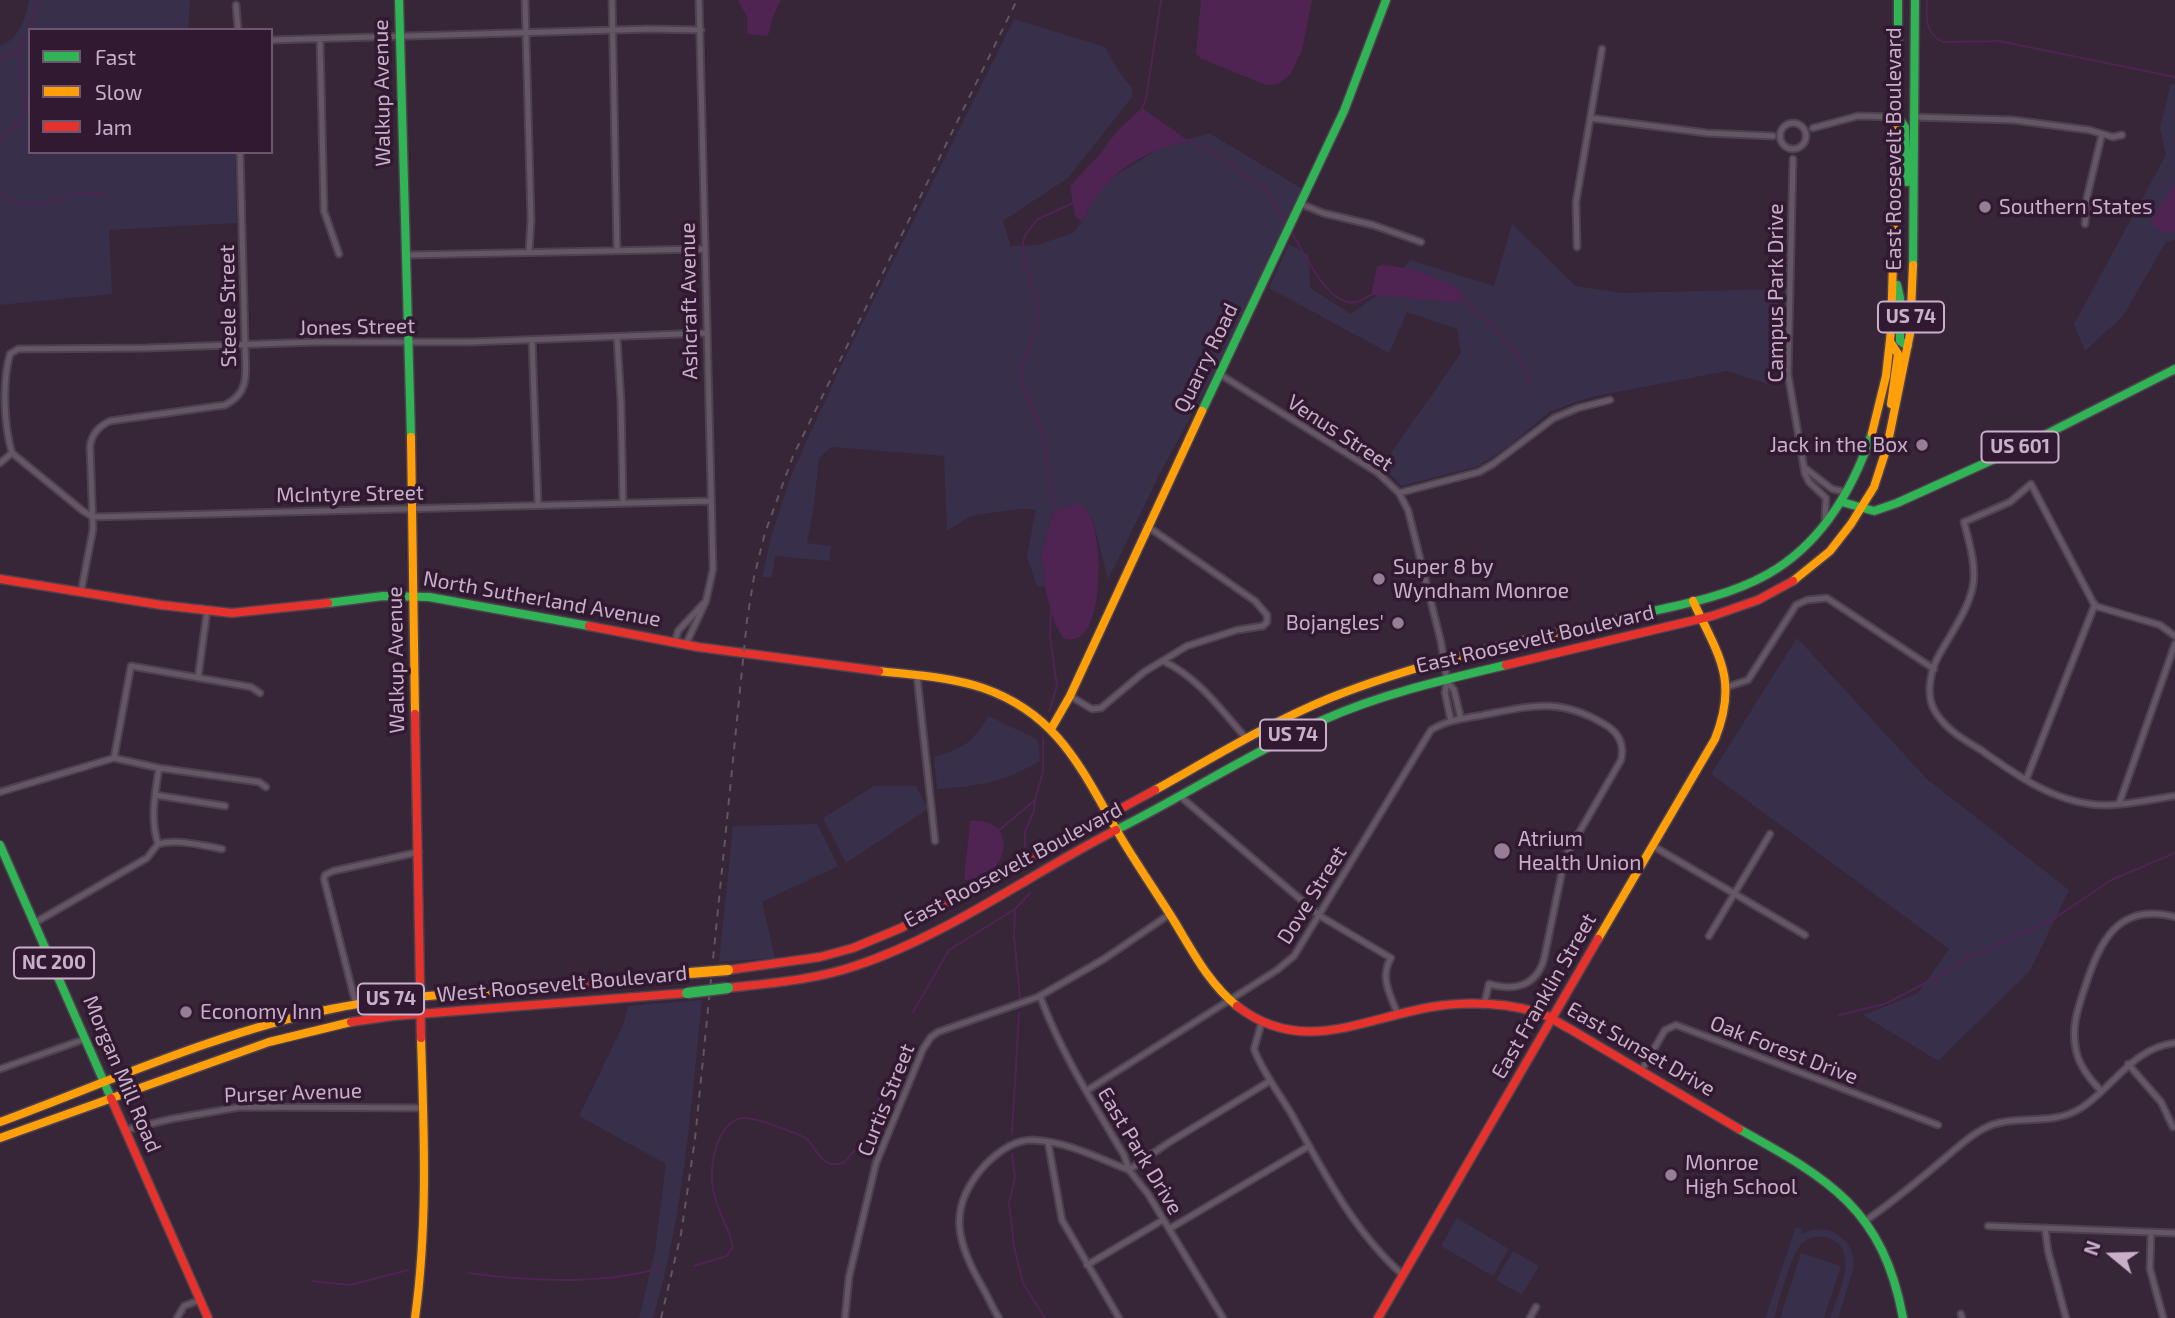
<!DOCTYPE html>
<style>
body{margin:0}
#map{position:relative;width:2175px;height:1318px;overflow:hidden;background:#362637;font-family:"Exo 2",sans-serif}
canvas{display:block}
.legend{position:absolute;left:28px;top:28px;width:245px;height:126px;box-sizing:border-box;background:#311932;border:2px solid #6e556e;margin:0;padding:9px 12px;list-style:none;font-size:21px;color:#c9afc9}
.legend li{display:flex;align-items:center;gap:14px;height:35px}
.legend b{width:35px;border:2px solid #6e556e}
.north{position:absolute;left:2077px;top:1220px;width:70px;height:70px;-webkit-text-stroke:5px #311932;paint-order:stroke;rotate:289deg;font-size:19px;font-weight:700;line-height:28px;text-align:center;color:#c9afc9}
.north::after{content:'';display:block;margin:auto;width:24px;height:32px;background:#c9afc9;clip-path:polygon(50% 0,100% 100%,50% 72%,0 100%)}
</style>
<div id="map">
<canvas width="2175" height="1318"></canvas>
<ul class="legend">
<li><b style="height:9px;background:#30b455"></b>Fast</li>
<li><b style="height:9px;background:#ff9f0a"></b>Slow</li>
<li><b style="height:9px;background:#e5322d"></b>Jam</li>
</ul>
<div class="north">N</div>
</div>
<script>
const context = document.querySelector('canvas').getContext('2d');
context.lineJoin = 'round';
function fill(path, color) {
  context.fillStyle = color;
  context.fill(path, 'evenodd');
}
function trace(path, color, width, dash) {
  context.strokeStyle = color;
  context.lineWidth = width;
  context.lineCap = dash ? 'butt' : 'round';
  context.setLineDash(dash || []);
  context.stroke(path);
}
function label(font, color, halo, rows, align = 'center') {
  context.font = font + ' "Exo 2",sans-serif';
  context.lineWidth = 7;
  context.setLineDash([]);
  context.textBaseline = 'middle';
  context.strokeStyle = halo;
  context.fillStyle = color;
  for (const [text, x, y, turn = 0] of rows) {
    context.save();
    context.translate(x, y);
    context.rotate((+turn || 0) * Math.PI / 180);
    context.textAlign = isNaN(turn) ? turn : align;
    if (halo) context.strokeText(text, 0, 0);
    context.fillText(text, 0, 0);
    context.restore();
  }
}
const green = new Path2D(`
 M 29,0 L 190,0 L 188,30 L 30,30 L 30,152 L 235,152 L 237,223 L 109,230 L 112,294 L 0,305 L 0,46 C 19,39 26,18 29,0 Z
 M 1014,19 L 1105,47 L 1119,72 L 1132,88 L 1132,97 L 1068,178 L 1003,221 L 1011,246 L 1037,245 L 1073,233 L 1082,222 L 1097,193 L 1113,177 L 1157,150 L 1209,133 L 1304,190 L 1247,312 L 1160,473 L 1108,580 L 1093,520 L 1086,508 C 1073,505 1061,505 1052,516 L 1041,555 L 1045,587 L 1037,586 L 1027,557 L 1036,509 L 1018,509 L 970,516 L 947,531 L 944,456 L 832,447 L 819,458 L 814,505 L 807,543 L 831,546 L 829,561 L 775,556 L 772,577 L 762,577 L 771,537 L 792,473 L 843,362 Z
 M 2175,84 L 2175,240 L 2166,242 L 2123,316 L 2085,351 L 2074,324 L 2166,155 L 2160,129 L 2170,85 Z
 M 1512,224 L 1576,286 L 1622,293 L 1778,289 L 1776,358 L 1771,385 L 1727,371 L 1591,397 L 1551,411 L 1509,446 L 1478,466 L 1402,486 L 1382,466 L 1461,353 L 1457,329 L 1407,312 L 1389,353 L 1269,288 L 1289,244 L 1309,255 L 1310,288 L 1351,314 L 1388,287 L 1410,260 L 1494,286 Z
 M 1797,638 L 1927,779 L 2069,890 L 2030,971 L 1938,1061 L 1863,1015 L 1918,993 L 1949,949 L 1711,774 Z
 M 989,716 L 1038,740 L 1040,761 C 1002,783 980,786 937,789 L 934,757 C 966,747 969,745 989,716 Z
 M 874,786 L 916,786 L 928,809 L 846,863 L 823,818 Z
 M 817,824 L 838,866 L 762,902 L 775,958 L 719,962 L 733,826 Z
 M 702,1000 C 691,1106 684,1215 653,1318 L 639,1318 L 655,1251 L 666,1164 L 579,1116 L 623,1025 L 628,1006 Z
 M 1457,1218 L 1509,1249 L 1493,1276 L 1441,1246 Z
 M 1796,1227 L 1802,1229 L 1801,1234 C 1827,1220 1855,1238 1854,1267 L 1838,1318 L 1830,1318 C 1838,1294 1863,1247 1825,1237 C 1815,1235 1807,1238 1800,1246 C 1789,1259 1780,1300 1774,1318 L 1765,1318 Z
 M 1513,1251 L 1539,1266 L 1522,1295 L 1496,1280 Z
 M 1801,1253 L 1841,1266 L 1824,1318 L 1780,1318 Z`);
const water = new Path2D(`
 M 738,0 L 781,0 L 773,16 L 768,36 L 747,34 L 747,17 Z
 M 1201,0 L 1312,0 L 1302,50 L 1291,74 L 1278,84 L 1266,85 L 1200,58 L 1196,53 Z
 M 1142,108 L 1189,141 C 1140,151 1103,175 1082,222 L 1075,216 L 1070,186 L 1100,154 L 1117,131 Z
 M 2175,183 L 2175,231 L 2163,233 L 2152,225 L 2152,219 Z
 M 1381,265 C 1407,266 1441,277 1462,292 L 1463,300 L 1453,302 L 1371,295 L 1377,267 Z
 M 1073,504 C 1079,504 1083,505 1087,510 C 1104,529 1107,655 1063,638 L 1055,624 L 1046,593 L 1041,555 L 1052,516 L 1056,511 Z
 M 970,821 C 1022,816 1009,881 965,880 C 963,872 970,833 970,821 Z`);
const stream = new Path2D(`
 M 1927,0 C 1926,17 1925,34 1943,42 L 1999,41 L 2175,77
 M 30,30 L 38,0
 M 0,59 L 19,50 L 30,31
 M 1142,108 L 1146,99 L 1161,0
 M 0,140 L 23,119 C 29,96 17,73 19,50
 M 1188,140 L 1213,152 L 1267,191 L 1287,225
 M 0,193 C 41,224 62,182 103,196
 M 1290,230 C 1303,249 1327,308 1356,302 C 1361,301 1366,297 1371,295
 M 1463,300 C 1494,326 1518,346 1531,385
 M 1056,511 L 1042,432 L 1021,380 L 1021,366 L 1034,337 L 1037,320 L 1037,301 L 1024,259 L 1023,243 L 1025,235 L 1038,219 L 1073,203
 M 1049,711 L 1057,686 L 1050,636 L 1051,611
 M 998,831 L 1034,801
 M 1025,848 L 1025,831 L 1034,811 L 1035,800 L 1043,772 L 1043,738
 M 1015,910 L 1014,937 L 1020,998
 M 913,1012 L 949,950 L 1015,909 L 1030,893
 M 1839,1015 L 1885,1004 L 1948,971 L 1969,957 L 2052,920 L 2111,880 L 2175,853
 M 1012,1134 L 1019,1013
 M 1012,1154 L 1015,1178 L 1009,1203 L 1014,1247 L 1023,1283 L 1045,1318
 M 694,1266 L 727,1256 L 733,1247 C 728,1223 714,1207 712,1182 C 711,1161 717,1123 742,1118 C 753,1117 763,1122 773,1125 C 783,1129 799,1133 808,1140 C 814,1146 817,1156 825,1161 C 831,1166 838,1164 845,1162 L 856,1148 L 864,1145 L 874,1134 L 880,1089
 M 468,1273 C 527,1281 602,1285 660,1268
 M 312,1281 L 350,1285 L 408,1270`);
const street = new Path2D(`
 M 525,0 L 531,220 L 529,252
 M 612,0 L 617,250
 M 236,5 L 238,30
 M 271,40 L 650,29 L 701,30
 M 320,40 L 324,211 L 339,254
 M 1913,117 L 2013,120 L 2089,130 L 2113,137 L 2122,135
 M 1590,118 L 1707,133 L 1773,136
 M1780 136a13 13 0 1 1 26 0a13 13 0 1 1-26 0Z
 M 1813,128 L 1858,116 L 1898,117
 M 1793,159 L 1788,374 L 1805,474 L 1809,482 L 1826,498 L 1825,519
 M 1301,204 L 1323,213 L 1373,225 L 1421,242
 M 2085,224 L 2087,197 L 2102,134
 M 1577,247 L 1576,202 L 1602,49
 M 406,255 L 704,249
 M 617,337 L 621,402 L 623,503
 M 532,340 L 538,505
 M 1221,375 L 1378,473 L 1399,493 L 1408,510 L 1441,642 L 1447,681 L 1445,693 L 1451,721
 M 12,453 L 83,511 L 93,517 L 710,501
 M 0,463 L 12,453 C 4,426 2,382 10,354 L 18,349 L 146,348 L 316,342 L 470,342 L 706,333
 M 1805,468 L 1832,489 L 1846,492
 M 1399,493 L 1479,472 L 1493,464 L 1554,418 L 1578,408 L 1610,400
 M 81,592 L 93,529 L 90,446 C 92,433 99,426 110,421 L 225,405 C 252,392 245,369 245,344 L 240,152
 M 2175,636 L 2160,625 L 2095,606 L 2031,484 L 2010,502 L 1964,522 C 1979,578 1979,588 1949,638 C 1942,650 1933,663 1931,677 C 1929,688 1929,703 1936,713 C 1947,730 1964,740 1981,750 C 2016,775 2055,803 2101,805 C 2125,806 2151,799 2175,796
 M 675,642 L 678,631 L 704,603
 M 686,644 L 706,601 L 713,569 L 699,0
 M 1163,661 C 1198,677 1221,710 1246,738
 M 917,676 L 935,841
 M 198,678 L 207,611
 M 1447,681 L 1454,690 L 1461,719
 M 1727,687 L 1748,680 L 1796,605 L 1807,600 L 1827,598 L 1934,669
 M 1070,696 L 1092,709 L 1101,708 L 1144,672 L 1187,646 L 1237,630 L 1263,626 L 1267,622 L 1267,615 L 1255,601 L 1147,526
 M 114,758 L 131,666 L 251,687 L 260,693
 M 2026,780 L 2095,604
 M 0,792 L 114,758 L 159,768 L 259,782 L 266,787
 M 155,795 L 225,806
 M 1181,797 L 1320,916 L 1391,958 C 1379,978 1391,996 1398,1015
 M 2119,804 L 2175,644
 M 158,844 C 150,818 155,795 159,768
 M 158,844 C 178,839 201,845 222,849
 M 1653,846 L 1805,935
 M 36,922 L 147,858 L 158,844
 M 1709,936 L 1770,834
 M 1040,996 C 1061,1053 1093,1103 1124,1155 L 1129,1170 L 1148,1194 L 1223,1318
 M 356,1005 L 324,879 L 325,875 L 333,871 L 419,852
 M 1262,1021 L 1254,1049 C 1263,1073 1279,1093 1292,1115 C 1323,1171 1354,1232 1403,1275
 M 2128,1064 L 2161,1102 L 2173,1127
 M 0,1069 L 85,1039
 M 1641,1071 L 1665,1030 L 1676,1025 L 1938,1125
 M 1086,1091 L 1277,970 L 1294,956 L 1431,730 C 1447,720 1465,718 1483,715 C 1530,706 1559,697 1604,724 C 1618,732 1625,743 1621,760 L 1565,857 L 1544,959 C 1536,987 1514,991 1489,984 L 1484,1005
 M 2101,1091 C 2090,1079 2079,1066 2076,1050 C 2071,1027 2078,1008 2085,987 C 2100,941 2118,902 2175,917
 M 125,1130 L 171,1119 L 240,1107 L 423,1108
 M 1048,1142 L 1062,1220 L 1119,1318
 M 1865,1221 C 1893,1202 1919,1180 1945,1158 C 1957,1148 1969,1136 1983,1129 C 2013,1112 2050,1128 2081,1108 C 2114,1087 2132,1048 2175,1043
 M 1988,1226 L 2175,1233
 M 2045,1228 L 2048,1251 L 2066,1318
 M 1169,1229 L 1309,1146
 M 2151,1232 L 2150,1269 L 2163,1317
 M 1087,1265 L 1163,1220
 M 1961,1314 L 1962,1318
 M 177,1318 L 184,1306 L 200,1300
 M 845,1318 L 849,1277 L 876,1163 L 923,1049 L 931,1037 L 938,1032 L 1038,997 L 1104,959 L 1170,914
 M 999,1318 C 993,1309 989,1299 984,1290 C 957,1243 945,1208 986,1164 C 999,1151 1014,1140 1032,1140 C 1066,1141 1098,1158 1129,1170 L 1168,1143 L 1270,1081
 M 1530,1318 L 1536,1307`);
const fast = new Path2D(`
 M 399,0 L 411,437
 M 1898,0 L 1898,88
 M 1898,117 L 1905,127 L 1907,182
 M 1913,265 L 1915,0
 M 1897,285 L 1900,298 L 1900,341 L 1908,346
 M 1202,411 L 1344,111 L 1386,0
 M 1842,502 L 1874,511 L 1897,503 L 2023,446 L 2175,369
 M 328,603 L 383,596 L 429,597 L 589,626
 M 1644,613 C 1686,604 1731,595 1768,574 C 1821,544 1853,489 1872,433
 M 1116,830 C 1186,795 1252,752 1323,720 C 1381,694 1443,680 1506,665
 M 0,845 L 111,1098
 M 1739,1129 C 1829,1179 1883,1209 1903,1318`);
const slow = new Path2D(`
 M 1891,343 L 1898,354 L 1891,404
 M 1872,433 L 1886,376 L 1891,331 L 1898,88
 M 411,437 L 415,714
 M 1793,581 L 1830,551 L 1851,524 L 1874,487 L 1887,447 L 1910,334 L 1913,265
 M 879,671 C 914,675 950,677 983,688 C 1060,715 1082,771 1120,836 C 1136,863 1154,889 1171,916 C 1191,948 1207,982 1237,1006
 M 1051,729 L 1070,696 L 1202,411
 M 1155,790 C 1212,758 1269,723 1330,698 C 1430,658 1539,637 1644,613
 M 1598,939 L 1715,739 C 1739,679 1718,655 1693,601
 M 0,1122 C 108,1082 218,1032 331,1009 C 388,997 447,995 505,990
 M 0,1138 L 269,1042 L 351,1022
 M 415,1318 C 428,1225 424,1132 421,1038`);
const jam = new Path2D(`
 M 0,579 L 161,605 L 232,613 L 328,603
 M 589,626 L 698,647 L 879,671
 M 1506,665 L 1712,616 L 1758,600 L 1793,581
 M 415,714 L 421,1038
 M 728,970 L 820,957 L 853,948 L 901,928 L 1155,790
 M 728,988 C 771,983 814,980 855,966 C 946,936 1030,874 1116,830
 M 505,990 L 690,973
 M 1237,1006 C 1301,1056 1362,1019 1431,1007 C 1466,1001 1513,1002 1547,1016 C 1555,1020 1562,1025 1570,1029 L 1739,1129
 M 351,1022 L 393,1016 L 687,993
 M 111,1098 L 208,1318
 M 1378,1318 L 1598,939`);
const rail = new Path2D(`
 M 661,1318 L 681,1234 L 695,1139 L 747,620 L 754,577 L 765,533 L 793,456 L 1017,0`);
const fastBridge = new Path2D(`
 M 687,993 L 728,988`);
const slowBridge = new Path2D(`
 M 690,973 L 728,970`);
const markers = [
 [1985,207,7,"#967f96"],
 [1922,445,7,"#967f96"],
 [1379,579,7,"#967f96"],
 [1398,623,7,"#967f96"],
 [1502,851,9,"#967f96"],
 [186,1012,7,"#967f96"],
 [1671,1175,7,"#967f96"]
];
const shields = [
 [1911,317,66],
 [2020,447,77],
 [1293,735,66],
 [54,963,80],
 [391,999,66]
];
const shieldNames = [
 ["US 74",1911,317],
 ["US 601",2020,447],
 ["US 74",1293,735],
 ["NC 200",54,963],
 ["US 74",391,999]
];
const streetNames = [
 ["Walkup Avenue",382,93,-91],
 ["East Roosevelt Boulevard",1894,149,-90],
 ["Campus Park Drive",1776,293,-90],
 ["Ashcraft Avenue",689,301,-91],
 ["Steele Street",228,306,-91],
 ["Jones Street",357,327,-1],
 ["Quarry Road",1206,358,-64],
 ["Venus Street",1340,433,33],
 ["McIntyre Street",350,494,-1],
 ["North Sutherland Avenue",542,599,10],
 ["East Roosevelt Boulevard",1535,639,-13],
 ["Walkup Avenue",396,660,-91],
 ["East Roosevelt Boulevard",1013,865,-28],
 ["Dove Street",1312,895,-58],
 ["West Roosevelt Boulevard",562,984,-5],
 ["East Franklin Street",1544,996,-60],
 ["East Sunset Drive",1641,1049,30],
 ["Oak Forest Drive",1784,1050,21],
 ["Morgan Mill Road",122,1074,67],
 ["Purser Avenue",293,1093,-2],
 ["Curtis Street",886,1100,-68],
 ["East Park Drive",1140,1151,59]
];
const poiNames = [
 ["Southern States",1999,207],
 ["Jack in the Box",1908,445,"right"],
 ["Super 8 by",1393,567],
 ["Wyndham Monroe",1393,591],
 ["Bojangles'",1384,623,"right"],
 ["Atrium",1518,839],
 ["Health Union",1518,863],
 ["Economy Inn",200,1012],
 ["Monroe",1685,1163],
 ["High School",1685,1187]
];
fill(green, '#382f4a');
fill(water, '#4f2452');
trace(stream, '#4f2452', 2);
trace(street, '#4d414e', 9);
trace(fast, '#4d414e', 11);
trace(slow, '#4d414e', 11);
trace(jam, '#4d414e', 11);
trace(street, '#645664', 5);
trace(fast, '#30b455', 8);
trace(slow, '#ff9f0a', 8);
trace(jam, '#e5322d', 8);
trace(rail, '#625562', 2, [7, 7]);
trace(fastBridge, '#524352', 13, []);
trace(slowBridge, '#524352', 13, []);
trace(fastBridge, '#30b455', 10);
trace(slowBridge, '#ff9f0a', 10);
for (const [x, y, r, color] of markers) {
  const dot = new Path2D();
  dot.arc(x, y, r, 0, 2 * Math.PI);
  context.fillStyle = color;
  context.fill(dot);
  trace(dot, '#311932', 2.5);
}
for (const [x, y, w] of shields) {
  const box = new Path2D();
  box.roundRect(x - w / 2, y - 15.5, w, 31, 5);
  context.fillStyle = '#311932';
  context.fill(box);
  trace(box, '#c9afc9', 2);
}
label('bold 19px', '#c9afc9', null, shieldNames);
label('21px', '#c9afc9', '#311932', streetNames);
label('21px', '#c9afc9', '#311932', poiNames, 'left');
</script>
